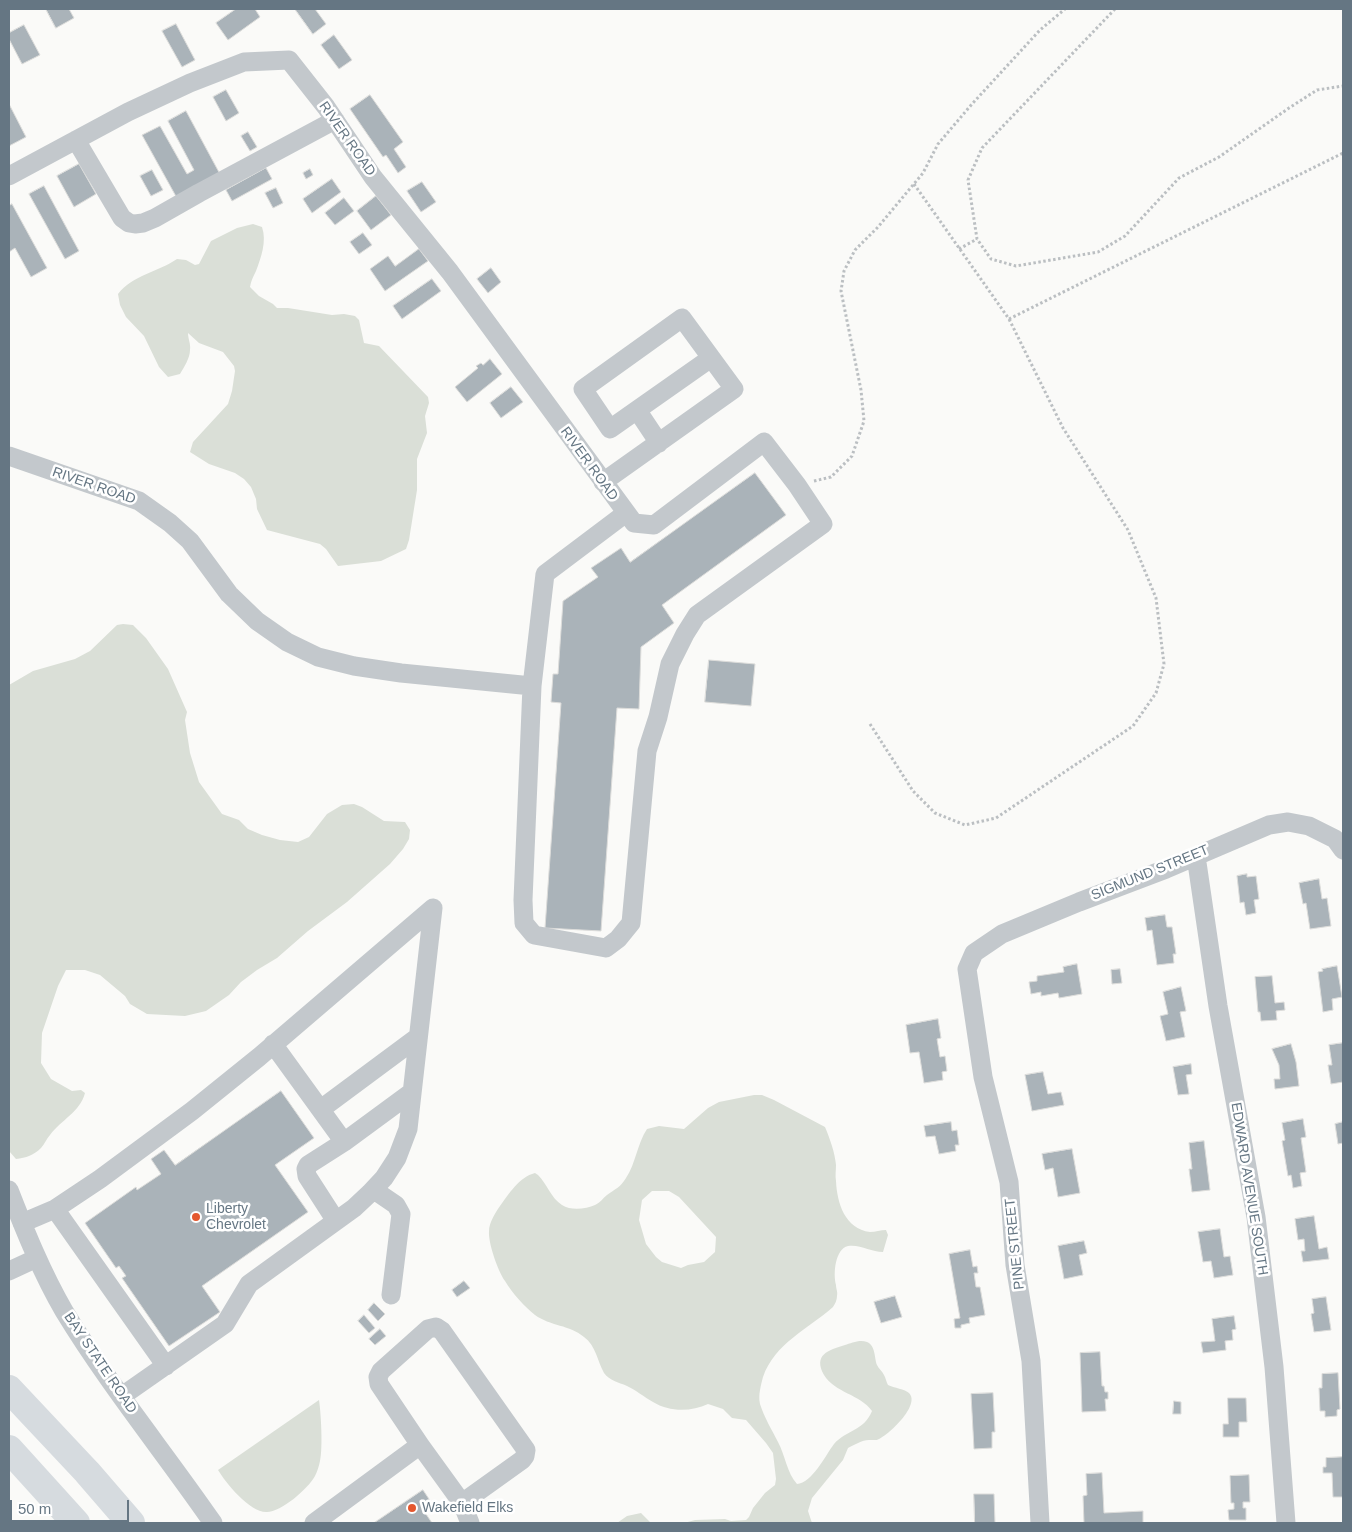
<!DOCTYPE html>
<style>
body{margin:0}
#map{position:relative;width:1352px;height:1532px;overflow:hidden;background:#fafaf8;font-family:Helvetica,sans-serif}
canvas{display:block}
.frame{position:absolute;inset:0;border:10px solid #657683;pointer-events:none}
.scale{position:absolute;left:10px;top:1500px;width:119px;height:22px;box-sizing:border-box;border:2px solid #657683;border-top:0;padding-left:6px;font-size:15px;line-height:18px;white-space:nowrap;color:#657683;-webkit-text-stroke:4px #fff;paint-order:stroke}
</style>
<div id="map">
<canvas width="1352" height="1532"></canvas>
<div class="frame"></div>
<div class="scale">50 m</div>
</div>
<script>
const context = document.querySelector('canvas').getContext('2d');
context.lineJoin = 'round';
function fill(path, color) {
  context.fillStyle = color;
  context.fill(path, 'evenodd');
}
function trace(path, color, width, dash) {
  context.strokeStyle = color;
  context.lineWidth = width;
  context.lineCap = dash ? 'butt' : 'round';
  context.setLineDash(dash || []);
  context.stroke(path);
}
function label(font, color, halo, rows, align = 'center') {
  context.font = font + ' Helvetica,sans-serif';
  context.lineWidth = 5;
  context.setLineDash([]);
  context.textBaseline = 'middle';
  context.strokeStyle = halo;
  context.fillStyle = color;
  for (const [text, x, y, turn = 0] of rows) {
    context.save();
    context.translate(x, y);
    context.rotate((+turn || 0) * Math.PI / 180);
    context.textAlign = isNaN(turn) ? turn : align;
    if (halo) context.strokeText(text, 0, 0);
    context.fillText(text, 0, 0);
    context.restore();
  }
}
const green = new Path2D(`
 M 253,224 L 262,227 C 267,241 261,258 256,271 C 253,277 251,281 250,287 L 259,296 L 273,304 L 277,308 L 288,308 L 332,315 L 344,314 L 355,316 L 359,320 L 364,343 L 379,346 L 428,397 L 429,403 L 425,416 L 427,433 L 417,459 L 417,490 L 409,540 L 406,549 L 381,561 L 338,566 L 326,549 L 320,544 L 267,530 L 257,509 L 256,499 L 251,487 L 244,479 L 235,473 L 209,464 L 190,452 L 193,442 L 228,404 L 232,391 L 235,371 L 234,366 L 223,352 L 199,343 L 188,333 C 188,339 191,344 190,350 C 190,358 184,367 180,374 L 168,377 L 159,367 L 144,336 L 126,317 L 120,305 L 118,294 C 133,275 158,272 177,259 L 186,260 L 195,265 L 199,264 L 211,241 L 237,228 Z
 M 123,624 L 133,625 L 146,638 L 168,669 L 187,712 L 185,720 L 190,753 L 199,782 L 222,814 L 239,820 L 248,829 L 262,835 L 280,840 L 298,842 L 309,837 L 327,814 L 342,805 L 354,804 L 362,807 L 384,821 L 405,822 L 410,830 L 409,839 L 403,849 L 390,864 L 347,902 L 308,931 L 277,958 L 257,970 L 241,982 L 229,995 L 206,1011 L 185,1016 L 147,1014 L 130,1004 L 125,996 L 100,975 L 85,970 L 66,970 L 58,986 L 42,1033 L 41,1063 L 51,1079 L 72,1091 L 81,1090 L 85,1093 C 80,1112 61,1120 50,1135 C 46,1139 45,1144 41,1148 C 34,1155 26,1158 16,1159 L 9,1151 L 9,685 L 33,671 L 75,659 L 90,651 L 117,625 Z
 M 754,1095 L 762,1095 L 774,1100 L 825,1127 C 830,1139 835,1153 836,1165 C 836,1170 835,1176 836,1181 C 837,1203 845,1229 870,1232 C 875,1232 881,1230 886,1230 L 888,1235 L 883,1252 C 871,1252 860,1244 848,1246 C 835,1249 833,1274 836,1285 C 836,1289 838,1292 837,1296 C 837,1300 835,1304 833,1307 C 807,1330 775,1343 763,1377 C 761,1385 758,1395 760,1404 C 764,1417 772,1430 778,1442 C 785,1455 787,1473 797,1484 C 812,1483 825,1456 834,1444 C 846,1430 864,1431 872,1411 C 860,1394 835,1393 824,1375 C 813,1355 828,1350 845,1345 C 851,1343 860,1339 867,1342 C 876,1346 874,1358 877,1365 C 879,1369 882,1371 884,1375 C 886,1378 886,1382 888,1385 C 894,1388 905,1389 909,1393 C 921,1405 888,1436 877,1440 C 875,1440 871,1440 869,1440 C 862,1440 854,1445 848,1448 L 843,1460 L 812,1498 L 808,1511 L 812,1523 L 684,1523 L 695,1520 L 725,1519 L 731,1521 L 746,1520 L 749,1517 L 753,1508 L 765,1493 L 775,1485 L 776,1479 L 773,1453 L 766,1443 L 746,1420 L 732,1418 L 723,1409 L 708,1404 C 691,1412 669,1412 653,1402 C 644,1397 636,1390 627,1386 C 618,1382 610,1381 604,1373 C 597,1360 596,1346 584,1337 C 570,1325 550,1326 535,1315 C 525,1307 512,1293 505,1281 C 498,1271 488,1243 489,1231 C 489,1223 495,1213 500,1206 C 509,1194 519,1177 535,1173 L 538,1175 C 547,1184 551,1198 562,1205 C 571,1211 586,1209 595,1205 C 600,1203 603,1198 607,1195 C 615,1189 620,1188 626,1178 C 636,1163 637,1144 647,1129 L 659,1126 L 684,1129 L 708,1108 L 719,1102 ZM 652,1191 L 669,1191 L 679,1197 L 716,1237 L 715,1252 L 704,1262 L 688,1265 L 681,1268 L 662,1262 L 656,1257 L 646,1244 L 639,1220 L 642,1200 Z
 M 319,1400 C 321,1413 323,1448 320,1461 C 319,1466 317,1472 315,1476 C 308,1489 281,1512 267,1512 C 250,1513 226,1483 218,1470 Z
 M 641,1513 L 651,1523 L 617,1523 L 627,1516 Z`);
const building = new Path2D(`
 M 46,9 L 69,9 L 74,18 L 56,28 Z
 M 236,9 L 255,9 L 260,17 L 228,40 L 216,23 Z
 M 295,9 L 315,9 L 326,24 L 313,34 Z
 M 176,24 L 195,60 L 182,67 L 162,31 Z
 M 24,25 L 40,55 L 22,64 L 9,39 L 9,33 Z
 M 334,35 L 352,60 L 339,69 L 321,45 Z
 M 226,90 L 239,113 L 226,121 L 213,97 Z
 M 370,95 L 403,142 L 394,149 L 406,167 L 398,173 L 386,155 L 383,157 L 350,109 Z
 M 9,104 L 26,137 L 9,146 Z
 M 186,111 L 221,176 L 178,200 L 142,135 L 160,126 L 187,174 L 194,170 L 168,121 Z
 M 248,132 L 257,147 L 250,151 L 241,136 Z
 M 79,164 L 96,194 L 74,207 L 57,176 Z
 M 266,168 L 272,179 L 232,201 L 226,190 Z
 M 310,169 L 313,175 L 306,179 L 303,173 Z
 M 152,170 L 163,190 L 151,196 L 140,176 Z
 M 332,179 L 341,192 L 312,213 L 303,199 Z
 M 422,182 L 436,202 L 421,212 L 407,191 Z
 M 44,186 L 79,251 L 65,259 L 29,194 Z
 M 276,188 L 283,203 L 273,208 L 265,193 Z
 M 376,196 L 391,215 L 371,230 L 357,211 Z
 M 344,198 L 354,211 L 335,225 L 325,213 Z
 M 12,204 L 47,268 L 31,277 L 15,248 L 9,252 L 9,206 Z
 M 363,233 L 372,245 L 359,254 L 350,242 Z
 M 419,249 L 428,261 L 385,291 L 370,269 L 388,256 L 395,266 Z
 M 491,268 L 501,282 L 488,293 L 477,279 Z
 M 432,279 L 441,291 L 402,319 L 393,306 Z
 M 490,359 L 502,374 L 467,402 L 455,387 L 478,368 L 476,366 L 481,363 L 483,365 Z
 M 511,387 L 523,402 L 501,418 L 490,403 Z
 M 755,473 L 786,515 L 662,605 L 674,623 L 641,647 L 639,709 L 617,708 L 601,931 L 545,928 L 561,703 L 551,702 L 553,674 L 558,674 L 563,601 L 598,577 L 591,568 L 621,548 L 630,562 Z
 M 709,660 L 755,664 L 751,706 L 705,702 Z
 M 1247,874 L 1247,877 L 1256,876 L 1259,899 L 1254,900 L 1256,913 L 1246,915 L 1244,902 L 1240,903 L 1237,876 Z
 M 1319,879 L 1322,899 L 1327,898 L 1331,926 L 1310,929 L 1306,903 L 1303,904 L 1299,883 Z
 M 1165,915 L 1167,927 L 1172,927 L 1176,954 L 1173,954 L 1174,963 L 1157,965 L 1152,930 L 1147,931 L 1145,918 Z
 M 1077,964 L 1082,994 L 1059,998 L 1058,993 L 1041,996 L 1041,992 L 1031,994 L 1029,982 L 1037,981 L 1037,976 L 1064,972 L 1063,967 Z
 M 1337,966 L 1342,997 L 1332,999 L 1333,1010 L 1323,1012 L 1318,972 L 1323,971 L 1322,969 Z
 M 1120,969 L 1122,983 L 1112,984 L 1111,970 Z
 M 1272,976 L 1275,1003 L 1284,1002 L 1285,1010 L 1276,1011 L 1277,1020 L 1261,1021 L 1260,1012 L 1258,1012 L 1255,977 Z
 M 1181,987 L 1186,1011 L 1180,1012 L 1185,1037 L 1166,1041 L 1160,1016 L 1168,1014 L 1163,992 Z
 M 938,1019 L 941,1038 L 937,1039 L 940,1057 L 945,1056 L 947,1071 L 942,1072 L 943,1080 L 924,1083 L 919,1052 L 910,1053 L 906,1025 Z
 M 1343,1043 L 1343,1082 L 1331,1084 L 1328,1065 L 1332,1065 L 1329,1045 Z
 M 1291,1044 L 1296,1062 L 1299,1086 L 1275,1089 L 1274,1079 L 1280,1079 L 1279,1065 L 1272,1049 Z
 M 1191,1064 L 1192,1074 L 1186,1075 L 1189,1094 L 1178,1095 L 1173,1067 Z
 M 1043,1072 L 1048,1094 L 1061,1092 L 1064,1105 L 1032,1111 L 1025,1075 Z
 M 281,1091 L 314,1138 L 275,1165 L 308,1212 L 202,1286 L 220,1312 L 169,1346 L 122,1278 L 126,1276 L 119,1266 L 116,1268 L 85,1223 L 136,1187 L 137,1190 L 161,1174 L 151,1159 L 164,1150 L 175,1165 Z
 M 1303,1119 L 1306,1137 L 1301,1138 L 1306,1172 L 1300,1173 L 1302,1186 L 1293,1188 L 1291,1175 L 1288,1176 L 1282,1141 L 1285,1140 L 1282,1123 Z
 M 951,1122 L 952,1131 L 957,1130 L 959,1145 L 955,1145 L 956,1151 L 939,1154 L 935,1136 L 926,1137 L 924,1126 Z
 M 1343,1122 L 1343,1143 L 1338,1144 L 1335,1124 Z
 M 1204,1141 L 1210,1190 L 1192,1192 L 1189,1169 L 1192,1169 L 1189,1143 Z
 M 1072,1149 L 1080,1193 L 1058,1197 L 1053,1168 L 1045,1170 L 1042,1154 Z
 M 1314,1216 L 1319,1249 L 1327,1247 L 1329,1259 L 1303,1262 L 1301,1251 L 1305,1251 L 1304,1239 L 1298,1240 L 1295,1219 Z
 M 1220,1229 L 1224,1257 L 1230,1256 L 1233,1275 L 1214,1278 L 1211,1261 L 1203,1262 L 1198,1232 Z
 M 1084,1241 L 1087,1253 L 1079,1255 L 1083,1275 L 1064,1279 L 1058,1246 Z
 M 970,1250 L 973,1267 L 977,1266 L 978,1273 L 974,1273 L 976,1287 L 980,1287 L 985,1315 L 969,1318 L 970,1323 L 961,1325 L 961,1328 L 955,1328 L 954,1319 L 960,1318 L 949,1254 Z
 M 464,1281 L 470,1288 L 457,1297 L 452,1290 Z
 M 895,1296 L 902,1317 L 881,1323 L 874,1302 Z
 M 1326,1297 L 1331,1330 L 1314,1332 L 1311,1314 L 1314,1313 L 1312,1299 Z
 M 374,1303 L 385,1314 L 378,1321 L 368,1310 Z
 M 364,1315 L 375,1328 L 369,1333 L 358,1321 Z
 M 1234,1316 L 1236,1329 L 1232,1330 L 1233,1340 L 1225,1341 L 1226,1350 L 1203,1353 L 1201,1342 L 1215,1341 L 1212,1319 Z
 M 380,1329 L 386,1336 L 375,1345 L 369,1339 Z
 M 1100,1352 L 1102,1386 L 1104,1386 L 1105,1392 L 1108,1392 L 1108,1399 L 1105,1399 L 1106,1411 L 1082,1412 L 1080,1353 Z
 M 1338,1373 L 1340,1409 L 1337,1410 L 1337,1416 L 1325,1417 L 1325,1411 L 1320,1411 L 1319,1388 L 1322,1388 L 1322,1374 Z
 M 993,1393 L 995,1432 L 992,1432 L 992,1448 L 974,1449 L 971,1394 Z
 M 1228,1398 L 1246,1398 L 1247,1422 L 1239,1422 L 1239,1437 L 1223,1437 L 1223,1424 L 1228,1424 Z
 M 1174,1401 L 1181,1402 L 1181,1414 L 1173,1414 Z
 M 1343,1457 L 1343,1497 L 1333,1497 L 1332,1473 L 1323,1473 L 1323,1467 L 1326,1467 L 1326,1458 Z
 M 1102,1473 L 1104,1513 L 1143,1511 L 1143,1523 L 1084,1523 L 1083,1496 L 1087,1495 L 1086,1474 Z
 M 1249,1475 L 1250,1502 L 1243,1502 L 1243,1508 L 1246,1508 L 1246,1520 L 1229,1520 L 1228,1510 L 1234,1509 L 1234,1503 L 1231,1503 L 1230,1476 Z
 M 423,1490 L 433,1505 L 424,1511 L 432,1523 L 374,1523 Z
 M 974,1494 L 994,1494 L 995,1523 L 975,1523 Z`);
const path = new Path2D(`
 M 1115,9 L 982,148 L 968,180 L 977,239 L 991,259 L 1016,266 L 1098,252 L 1125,236 L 1179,178 L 1219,157 L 1289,108 L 1317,90 L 1343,86
 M 914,184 L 1009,319 L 1343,153
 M 959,249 L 977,239
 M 814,481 L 831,477 L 852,456 L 864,421 L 861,390 L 841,291 L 844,271 L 855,250 L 878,227 L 923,173 L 938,144 L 972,104 L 1040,30 L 1065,9
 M 870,724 L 913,791 L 935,813 L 965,825 L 996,818 L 1133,726 L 1156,693 L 1164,664 L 1156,598 L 1128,530 L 1063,428 L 1009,319`);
const minor = new Path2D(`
 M 76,140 L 122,218 L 129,223 L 135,224 L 143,223 L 155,218 L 199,193 L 335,120
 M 9,176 L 128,112 L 190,83 L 244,62 L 289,60 L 326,107 L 373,177 L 450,272 L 634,523 L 654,525 L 764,442 L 797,485 L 823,524 L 697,615 L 685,634 L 670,664 L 658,717 L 647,751 L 631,923 L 618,939 L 606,948 L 534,935 L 524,923 L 523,900 L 532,686
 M 637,410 L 711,358
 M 9,456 L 139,501 L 170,523 L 190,541 L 229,594 L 257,621 L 287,642 L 318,657 L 354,666 L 401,673 L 532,686 L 545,574 L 626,513
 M 603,482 L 734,389 L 682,318 L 583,389 L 610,429 L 637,410 L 659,443
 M 1196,856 L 1218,1006 L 1256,1217 L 1274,1367 L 1286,1523
 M 273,1044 L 344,1142
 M 321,1109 L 418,1037
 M 9,1190 C 25,1231 42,1273 64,1311 C 109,1385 164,1452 213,1523
 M 374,1190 L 396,1205 L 401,1214 L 391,1295
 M 55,1209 L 166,1366
 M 336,1221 L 307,1176 L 306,1169 L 308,1165 L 344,1142 L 412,1092
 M 22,1223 L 55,1209 L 100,1179 L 192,1111 L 259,1057 L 433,908 L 408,1129 L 397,1158 L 384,1178 L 370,1193 L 354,1208 L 249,1284 L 225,1324 L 122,1396
 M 9,1271 L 37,1258
 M 420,1445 L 462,1503
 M 314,1523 L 420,1445 L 379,1384 L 378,1377 L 381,1371 L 428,1329 L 436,1327 L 442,1331 L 526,1450 L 525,1456 L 522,1460 L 462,1503 L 470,1523
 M 1040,1523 L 1031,1361 L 1015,1265 L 1009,1182 L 983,1077 L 967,969 L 974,953 L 1002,934 L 1079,902 L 1166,869 L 1269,825 L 1288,822 L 1309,826 L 1335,839 L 1343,850`);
const highway = new Path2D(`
 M 9,1389 L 87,1472 L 131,1523
 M 9,1449 L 76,1523`);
const markers = [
 [196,1217,5,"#e4572e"],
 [412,1508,5,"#e4572e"]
];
const streetNames = [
 ["RIVER ROAD",347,139,55],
 ["RIVER ROAD",589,464,54],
 ["RIVER ROAD",94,486,19],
 ["SIGMUND STREET",1150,873,-22],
 ["EDWARD AVENUE SOUTH",1249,1189,81],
 ["PINE STREET",1015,1244,-96],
 ["BAY STATE ROAD",100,1363,56]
];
const poiNames = [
 ["Liberty",206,1209],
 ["Chevrolet",206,1225],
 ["Wakefield Elks",422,1508]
];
fill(green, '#dadfd7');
fill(building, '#aab3b9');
trace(building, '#dcdcda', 1);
trace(path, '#bbbfc2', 3, [2.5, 2.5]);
trace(minor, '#c3c8cc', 19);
trace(highway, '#d6dbdf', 28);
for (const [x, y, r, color] of markers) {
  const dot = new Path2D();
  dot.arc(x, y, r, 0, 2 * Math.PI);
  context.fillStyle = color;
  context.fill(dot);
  trace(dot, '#fff', 2);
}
label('14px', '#657683', '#fff', streetNames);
label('14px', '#657683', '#fff', poiNames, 'left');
</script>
